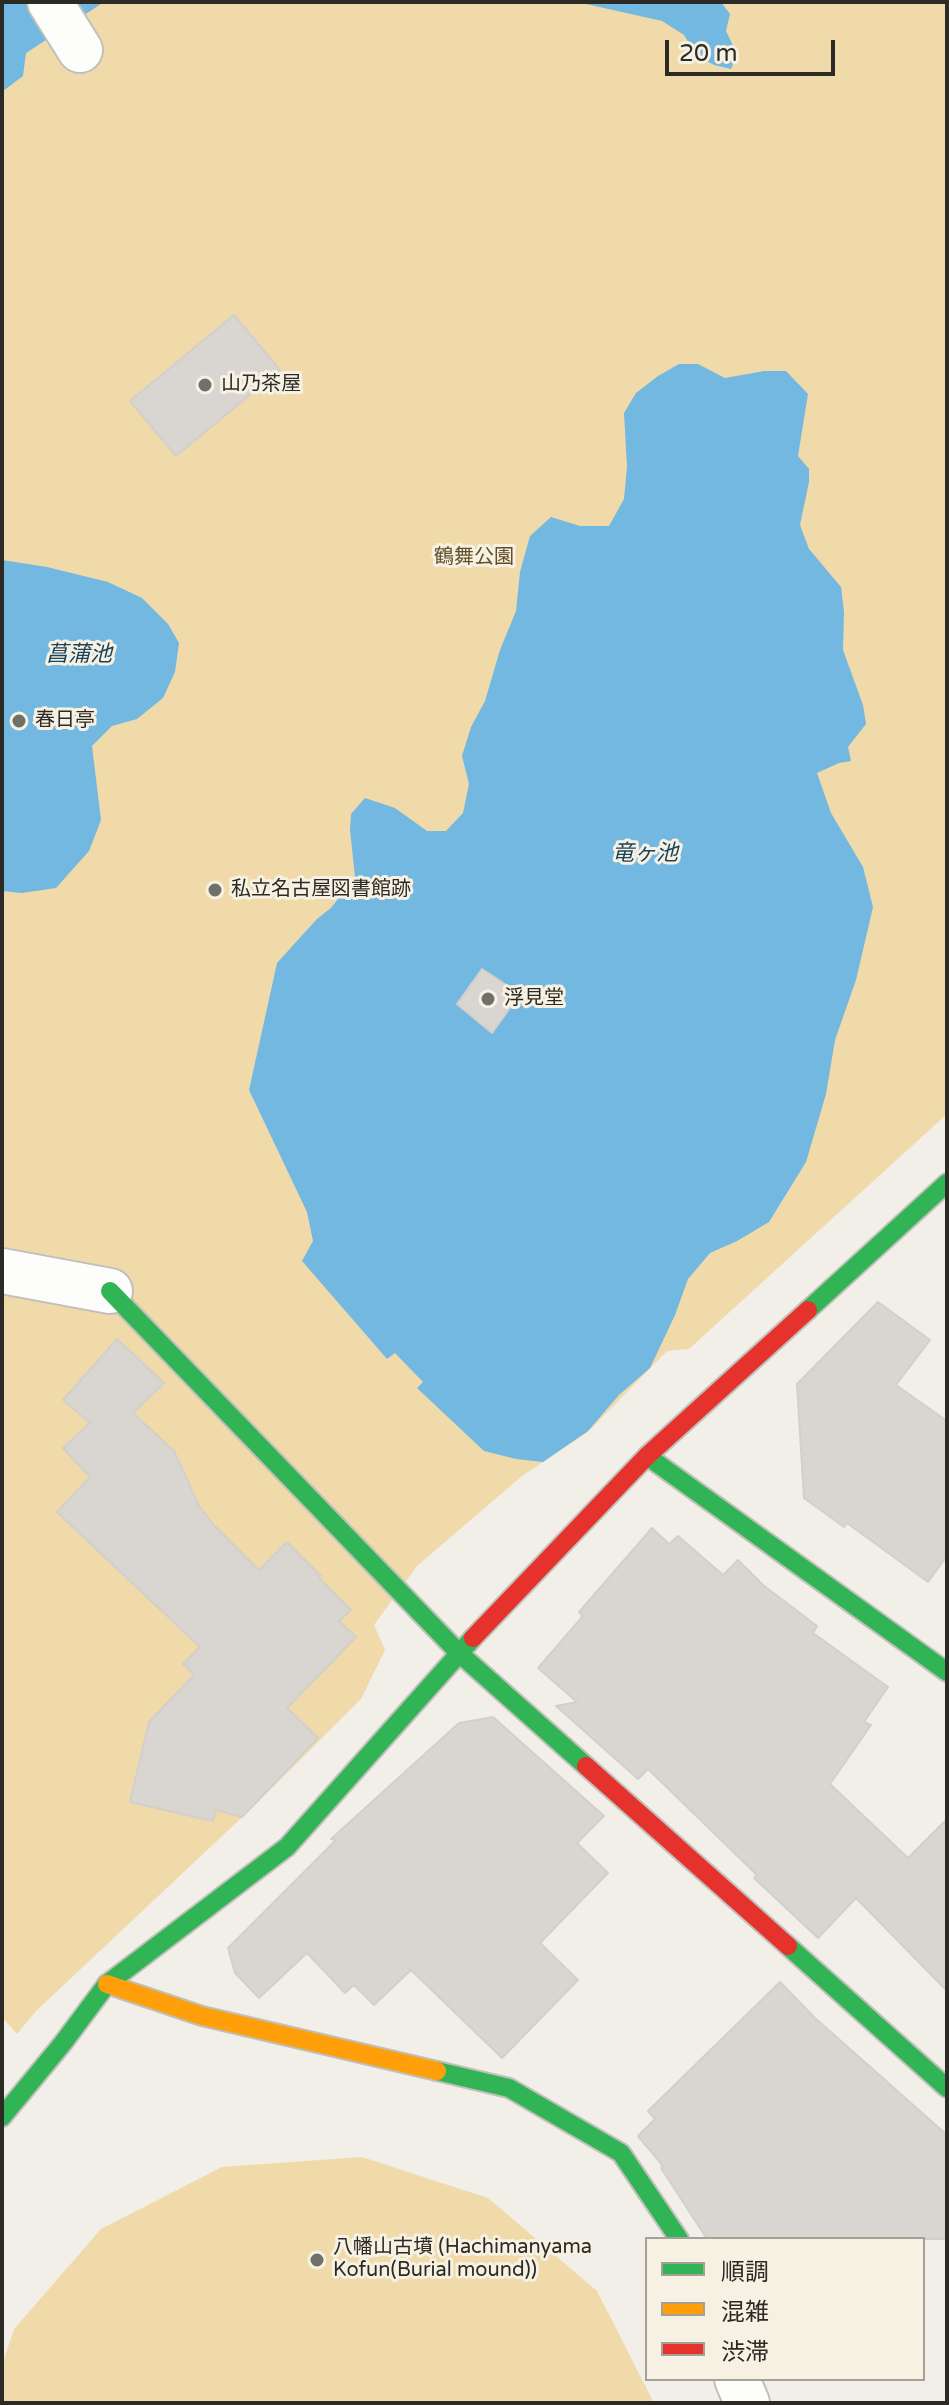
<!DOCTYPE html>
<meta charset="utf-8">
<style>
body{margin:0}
#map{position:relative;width:949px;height:2405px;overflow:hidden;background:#f2efe8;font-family:"Varela Round","Noto Sans JP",sans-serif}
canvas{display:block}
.frame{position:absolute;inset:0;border:4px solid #2c2a25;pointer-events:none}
.legend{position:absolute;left:645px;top:2237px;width:280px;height:144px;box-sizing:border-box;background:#f7f1e3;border:2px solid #a6a197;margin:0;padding:10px 14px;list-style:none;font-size:24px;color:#2c2a25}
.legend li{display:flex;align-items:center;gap:16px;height:40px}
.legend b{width:40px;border:2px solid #a6a197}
.scale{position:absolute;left:665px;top:40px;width:170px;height:36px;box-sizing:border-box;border:4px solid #2c2a25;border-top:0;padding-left:10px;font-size:24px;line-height:28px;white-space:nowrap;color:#2c2a25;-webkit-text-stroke:6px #f7f1e3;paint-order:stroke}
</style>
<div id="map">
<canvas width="949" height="2405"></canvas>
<div class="frame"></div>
<ul class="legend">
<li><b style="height:10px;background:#30b455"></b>順調</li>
<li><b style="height:10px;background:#ff9f0a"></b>混雑</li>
<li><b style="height:10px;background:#e5322d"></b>渋滞</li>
</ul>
<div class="scale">20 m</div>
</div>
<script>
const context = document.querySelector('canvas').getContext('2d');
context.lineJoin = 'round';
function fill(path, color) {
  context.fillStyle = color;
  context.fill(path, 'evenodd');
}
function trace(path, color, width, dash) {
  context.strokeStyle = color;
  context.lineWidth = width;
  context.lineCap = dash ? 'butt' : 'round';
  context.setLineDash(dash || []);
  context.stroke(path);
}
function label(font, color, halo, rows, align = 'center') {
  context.font = font + ' "Varela Round","Noto Sans JP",sans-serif';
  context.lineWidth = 6;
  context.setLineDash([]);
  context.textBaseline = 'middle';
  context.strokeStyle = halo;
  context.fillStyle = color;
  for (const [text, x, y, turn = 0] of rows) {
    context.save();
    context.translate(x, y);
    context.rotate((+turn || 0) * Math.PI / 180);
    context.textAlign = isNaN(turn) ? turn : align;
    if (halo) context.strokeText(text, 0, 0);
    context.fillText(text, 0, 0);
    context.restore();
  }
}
const green = new Path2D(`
 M 2,2 L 947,2 L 947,1114 L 689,1349 L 667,1351 L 588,1432 L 522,1476 L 417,1566 L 374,1625 L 385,1650 L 361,1699 L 252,1808 L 36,2011 L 17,2034 L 2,2017 Z
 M 362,2157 L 488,2198 L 597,2291 L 654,2403 L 2,2403 L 2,2365 L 14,2329 L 101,2229 L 222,2167 Z`);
const water = new Path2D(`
 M 2,2 L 104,2 L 26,53 L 23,76 L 3,91 Z
 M 577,2 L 721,2 L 730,14 L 726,31 L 737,54 L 731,69 L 714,65 L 696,55 L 684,35 L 662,21 Z
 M 679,364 L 698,364 L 725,378 L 764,371 L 786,371 L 808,394 L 798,456 L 809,469 L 809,482 L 800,525 L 809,549 L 841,587 L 844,612 L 843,650 L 863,705 L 866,724 L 848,747 L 851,761 L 839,763 L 817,773 L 831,813 L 863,867 L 873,907 L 856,980 L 835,1040 L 826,1094 L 806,1162 L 769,1222 L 737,1241 L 710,1253 L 688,1279 L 675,1315 L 650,1368 L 619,1395 L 588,1431 L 543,1462 L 516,1459 L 484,1451 L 417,1388 L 423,1382 L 395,1353 L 387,1359 L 302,1261 L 313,1241 L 307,1212 L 249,1090 L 277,963 L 317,919 L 331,908 L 355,877 L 350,830 L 351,814 L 365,798 L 395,808 L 427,831 L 446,831 L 463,813 L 469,784 L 462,756 L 471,727 L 485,701 L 500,650 L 516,611 L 520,572 L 530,536 L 551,517 L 580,526 L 609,526 L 624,499 L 627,467 L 624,413 L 636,393 L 658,376 ZM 482,969 L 520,994 L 492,1032 L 457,1004 Z
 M 2,560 L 47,567 L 108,582 L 142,598 L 168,624 L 179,643 L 175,672 L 163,698 L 137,719 L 112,726 L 92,746 L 101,820 L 89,851 L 56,888 L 22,893 L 2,891 Z`);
const building = new Path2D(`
 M 234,315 L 280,370 L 176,456 L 130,401 Z
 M 482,969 L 520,994 L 492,1033 L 457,1004 Z
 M 878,1302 L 930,1340 L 896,1385 L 947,1421 L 947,1556 L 928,1582 L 847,1523 L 844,1527 L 804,1498 L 797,1384 Z
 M 117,1339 L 164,1383 L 133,1413 L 174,1451 L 199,1506 L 213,1524 L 259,1570 L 287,1542 L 321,1576 L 319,1578 L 351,1610 L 339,1621 L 356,1637 L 287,1708 L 318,1738 L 242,1817 L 216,1810 L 213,1821 L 130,1802 L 149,1722 L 194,1675 L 183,1664 L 200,1647 L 57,1512 L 90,1477 L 63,1448 L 90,1423 L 63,1400 Z
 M 652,1528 L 669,1544 L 678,1536 L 723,1575 L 738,1560 L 763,1585 L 817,1626 L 813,1633 L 888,1687 L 864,1722 L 871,1725 L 830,1784 L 908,1858 L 947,1819 L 947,1991 L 856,1898 L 818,1938 L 754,1878 L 757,1875 L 648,1769 L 638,1779 L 556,1706 L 577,1702 L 538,1668 L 583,1616 L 579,1612 Z
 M 493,1717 L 604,1816 L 577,1843 L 608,1873 L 540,1943 L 578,1980 L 502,2058 L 411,1970 L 374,2005 L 354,1985 L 345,1993 L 307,1953 L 259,1998 L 235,1973 L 228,1948 L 336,1840 L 331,1839 L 459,1723 Z
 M 780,1982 L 815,2018 L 947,2135 L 947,2239 L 707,2239 L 661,2168 L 663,2166 L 638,2136 L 655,2119 L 648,2111 Z`);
const street = new Path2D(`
 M 50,2 L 80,50
 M 2,1271 L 110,1291
 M 737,2379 L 747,2403`);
const fast = new Path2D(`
 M 110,1291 L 459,1653 L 586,1766
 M 808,1310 L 947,1183
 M 647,1456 L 947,1672
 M 788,1946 L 947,2088
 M 437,2071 L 509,2088 L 621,2153 L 679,2239
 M 2,2117 L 63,2043 L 107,1984 L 287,1847 L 473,1638`);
const slow = new Path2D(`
 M 107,1984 L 202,2016 L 437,2071`);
const jam = new Path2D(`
 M 473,1638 L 647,1456 L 808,1310
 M 586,1766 L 788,1946`);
const markers = [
 [205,385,8,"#716f69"],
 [19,721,8,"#716f69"],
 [215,890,8,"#716f69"],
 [488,999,8,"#716f69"],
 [317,2260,8,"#716f69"]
];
const poiNames = [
 ["山乃茶屋",221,385],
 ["春日亭",35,721],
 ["私立名古屋図書館跡",231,890],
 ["浮見堂",504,999],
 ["八幡山古墳 (Hachimanyama",333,2248],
 ["Kofun(Burial mound))",333,2271]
];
const parkNames = [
 ["鶴舞公園",474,558]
];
const waterNames = [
 ["菖蒲池",79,655],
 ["竜ヶ池",645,854]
];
fill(green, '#f0daaa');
fill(water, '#72b8e0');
fill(building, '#d9d5d1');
trace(building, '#d3cfcb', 2);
trace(street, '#c1bfb9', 48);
trace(fast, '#c1bfb9', 22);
trace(slow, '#c1bfb9', 22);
trace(jam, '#c1bfb9', 22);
trace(street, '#fdfdfc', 44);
trace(fast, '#30b455', 18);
trace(slow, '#ff9f0a', 18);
trace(jam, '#e5322d', 18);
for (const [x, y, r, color] of markers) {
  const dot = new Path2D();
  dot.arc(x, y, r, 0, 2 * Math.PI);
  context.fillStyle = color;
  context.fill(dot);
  trace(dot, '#f7f1e3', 3);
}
label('20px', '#2c2a25', '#f7f1e3', poiNames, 'left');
label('20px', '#624f27', '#f7f1e3', parkNames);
label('italic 22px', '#1a435c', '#f7f1e3', waterNames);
</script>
